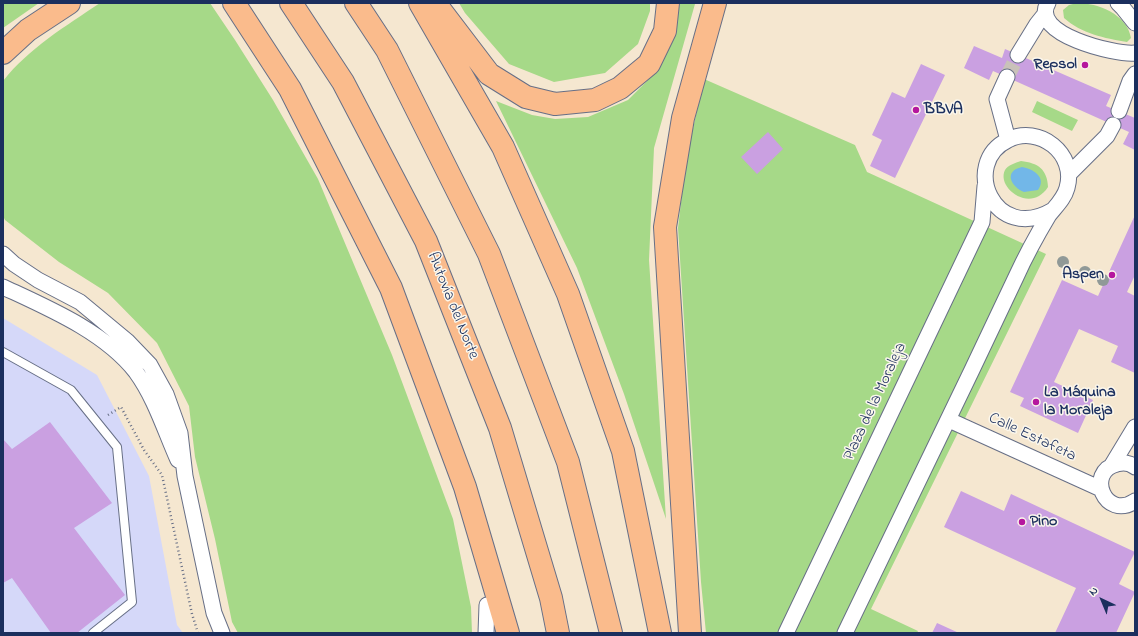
<!DOCTYPE html>
<meta charset="utf-8">
<style>
body{margin:0}
#map{position:relative;width:1138px;height:636px;overflow:hidden;background:#f5e7d0;font-family:"Indie Flower",sans-serif}
canvas{display:block}
.frame{position:absolute;inset:0;border:4px solid #1b2f5e;pointer-events:none}
.north{position:absolute;left:1082px;top:580px;width:40px;height:40px;-webkit-text-stroke:3px #fbf7ec;paint-order:stroke;rotate:316deg;font-size:11px;font-weight:700;line-height:16px;text-align:center;color:#1b2f5e}
.north::after{content:'';display:block;margin:auto;width:14px;height:18px;background:#1b2f5e;clip-path:polygon(50% 0,100% 100%,50% 72%,0 100%)}
</style>
<div id="map">
<canvas width="1138" height="636"></canvas>
<div class="frame"></div>
<div class="north">N</div>
</div>
<script>
const context = document.querySelector('canvas').getContext('2d');
context.lineJoin = 'round';
function fill(path, color) {
  context.fillStyle = color;
  context.fill(path, 'evenodd');
}
function trace(path, color, width, dash) {
  context.strokeStyle = color;
  context.lineWidth = width;
  context.lineCap = dash ? 'butt' : 'round';
  context.setLineDash(dash || []);
  context.stroke(path);
}
function label(font, color, halo, rows, align = 'center') {
  context.font = font + ' "Indie Flower",sans-serif';
  context.lineWidth = 3;
  context.setLineDash([]);
  context.textBaseline = 'middle';
  context.strokeStyle = halo;
  context.fillStyle = color;
  for (const [text, x, y, turn = 0] of rows) {
    context.save();
    context.translate(x, y);
    context.rotate((+turn || 0) * Math.PI / 180);
    context.textAlign = isNaN(turn) ? turn : align;
    if (halo) context.strokeText(text, 0, 0);
    context.fillText(text, 0, 0);
    context.restore();
  }
}
const built = new Path2D(`
 M 3,318 L 97,375 L 149,476 L 177,625 L 183,633 L 3,633 Z`);
const green = new Path2D(`
 M 3,3 L 39,3 L 3,28 Z
 M 100,3 L 210,3 L 235,40 L 273,100 L 318,179 L 392,355 L 453,519 L 471,607 L 472,633 L 238,633 L 232,622 L 215,539 L 195,457 L 189,406 L 157,343 L 108,293 L 59,262 L 5,220 L 3,216 L 3,81 C 29,48 66,26 100,3 Z
 M 459,3 L 650,3 L 650,11 L 638,44 L 605,73 L 554,82 L 509,64 L 465,13 Z
 M 680,3 L 695,3 L 695,4 L 654,148 L 649,260 L 666,519 L 624,394 L 577,268 L 496,101 L 532,115 L 555,119 L 588,117 L 628,100 L 654,74 L 672,38 Z
 M 1077,3 C 1098,3 1127,14 1131,38 L 1127,42 C 1104,38 1082,34 1064,18 L 1063,10 L 1069,5 Z
 M 704,79 L 855,145 L 867,172 L 1046,254 L 871,609 L 918,631 L 917,633 L 706,633 L 701,582 L 678,228 L 686,160 Z
 M 1037,101 L 1078,120 L 1072,131 L 1032,112 Z
 M 1021,161 C 1038,163 1047,169 1048,187 C 1031,214 996,188 1005,170 C 1008,165 1015,163 1021,161 Z`);
const water = new Path2D(`
 M 1022,167 C 1033,169 1047,177 1038,190 L 1024,192 C 1011,187 1003,171 1022,167 Z`);
const building = new Path2D(`
 M 974,46 L 1002,58 L 1005,49 L 1111,95 L 1106,106 L 1135,118 L 1135,150 L 1123,144 L 1129,132 L 993,71 L 989,80 L 964,68 Z
 M 921,64 L 945,75 L 895,178 L 870,166 L 882,140 L 872,135 L 892,92 L 905,98 Z
 M 768,132 L 783,149 L 757,174 L 741,157 Z
 M 1135,215 L 1135,275 L 1127,292 L 1135,296 L 1135,373 L 1111,362 L 1118,346 L 1079,329 L 1054,382 L 1093,400 L 1078,433 L 1020,406 L 1024,398 L 1010,392 L 1062,280 L 1098,296 Z
 M 50,422 L 112,503 L 74,528 L 125,595 L 77,633 L 51,633 L 12,578 L 3,583 L 3,439 L 12,449 Z
 M 961,491 L 1004,511 L 1011,494 L 1135,552 L 1119,584 L 1135,592 L 1116,633 L 1055,633 L 1076,588 L 944,527 Z
 M 937,623 L 959,633 L 932,633 Z`);
const streetTunnel = new Path2D(`
 M 1007,77 L 1018,55`);
const path = new Path2D(`
 M 108,415 L 121,407 L 144,450 L 162,475 L 192,614 L 198,633`);
const lane = new Path2D(`
 M 3,352 L 71,390 L 117,447 L 132,602 L 93,633`);
const street = new Path2D(`
 M 1048,3 C 1029,34 1115,55 1135,53
 M 1118,3 L 1123,8 L 1135,23
 M 1018,55 L 1037,24 L 1045,14
 M 1007,77 L 997,99 L 1008,140
 M 1119,111 L 1130,81 L 1135,74
 M 1069,174 L 1107,136 L 1113,125
 M 3,254 L 14,264 L 38,280 L 80,302 L 127,341 L 150,365 L 166,394 L 180,433 L 185,476 L 214,613 L 222,633
 M 3,287 C 48,308 105,332 136,372 C 155,398 165,431 178,460
 M 949,420 L 1101,489
 M 1112,465 L 1135,427
 M 1135,467 C 1130,463 1123,462 1117,464 C 1085,472 1105,521 1135,501
 M 486,633 L 487,605
 M 786,633 L 982,222 L 985,186
 M 845,633 C 903,514 960,396 1016,277 C 1026,255 1037,235 1049,215 C 1056,206 1064,199 1067,188 C 1077,154 1039,124 1008,140 C 960,163 994,245 1053,210`);
const primary = new Path2D(`
 M 3,53 L 28,30 L 69,3`);
const highway = new Path2D(`
 M 234,3 L 290,89 L 391,288 L 465,487 L 508,633
 M 291,3 L 343,82 L 426,241 L 500,428 L 551,598 L 558,633
 M 356,3 L 387,50 L 489,254 L 568,462 L 611,633
 M 420,3 L 503,147 L 568,294 L 623,451 L 660,633
 M 435,3 L 489,74 L 526,97 L 555,104 L 595,100 L 620,88 L 649,64 L 665,31 L 668,3
 M 690,633 L 665,227 L 683,118 L 715,3`);
const trees = [
 [1063,262],
 [1085,272],
 [1103,280]
];
const markers = [
 [1085,65,4,"#b5179e"],
 [916,110,4,"#b5179e"],
 [1112,275,4,"#b5179e"],
 [1036,402,4,"#b5179e"],
 [1022,522,4,"#b5179e"]
];
const poiNames = [
 ["Repsol",1077,65,"right"],
 ["BBVA",924,110],
 ["Aspen",1104,275,"right"],
 ["La Máquina",1044,393],
 ["la Moraleja",1044,411],
 ["Pino",1030,522]
];
const streetNames = [
 ["Autovía del Norte",452,306,68],
 ["Plaza de la Moraleja",876,402,-65],
 ["Calle Estafeta",1032,438,25]
];
fill(built, '#d5d8f9');
fill(green, '#a6d988');
fill(water, '#72b7e8');
fill(building, '#caa0e1');
trace(streetTunnel, '#c9c2b9', 15, [15, 8]);
trace(lane, '#676f86', 10);
trace(street, '#676f86', 17);
trace(primary, '#676f86', 24);
trace(highway, '#676f86', 24);
trace(path, '#676f86', 2.5, [1, 3]);
trace(lane, '#fff', 8);
trace(street, '#fff', 15);
trace(primary, '#fabb8c', 22);
trace(highway, '#fabb8c', 22);
context.fillStyle = '#909997';
for (const [x, y] of trees) {
  context.beginPath();
  context.arc(x, y, 6, 0, 2 * Math.PI);
  context.fill();
}
for (const [x, y, r, color] of markers) {
  const dot = new Path2D();
  dot.arc(x, y, r, 0, 2 * Math.PI);
  context.fillStyle = color;
  context.fill(dot);
  trace(dot, '#fbf7ec', 1.5);
}
label('bold 16px', '#1b2f5e', '#fbf7ec', poiNames, 'left');
label('16px', '#1b2f5e', '#fbf7ec', streetNames);
</script>
